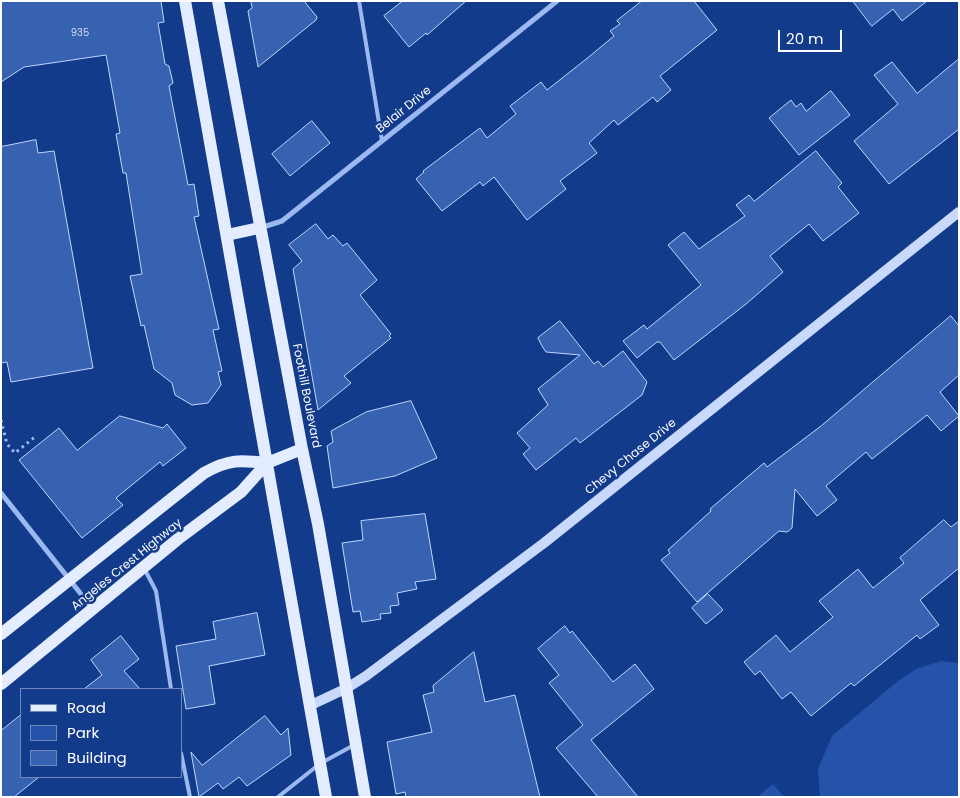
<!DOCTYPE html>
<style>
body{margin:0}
#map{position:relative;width:960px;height:798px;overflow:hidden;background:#133b8b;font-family:Poppins,sans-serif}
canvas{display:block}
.frame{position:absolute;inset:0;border:2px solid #fff;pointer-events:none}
.legend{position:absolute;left:20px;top:688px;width:162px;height:90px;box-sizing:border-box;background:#133b8b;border:1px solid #7189b9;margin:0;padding:6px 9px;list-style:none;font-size:15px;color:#fff}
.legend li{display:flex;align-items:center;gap:10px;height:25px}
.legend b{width:25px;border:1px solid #7189b9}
.scale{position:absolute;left:778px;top:30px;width:64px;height:22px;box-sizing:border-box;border:2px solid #fff;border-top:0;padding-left:6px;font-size:15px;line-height:18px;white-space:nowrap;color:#fff;-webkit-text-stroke:4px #133b8b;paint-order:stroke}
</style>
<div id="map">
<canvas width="960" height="798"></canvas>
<div class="frame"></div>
<ul class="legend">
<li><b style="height:6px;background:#e4ecff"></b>Road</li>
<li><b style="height:14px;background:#2553aa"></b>Park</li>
<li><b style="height:14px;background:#3762b2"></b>Building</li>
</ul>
<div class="scale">20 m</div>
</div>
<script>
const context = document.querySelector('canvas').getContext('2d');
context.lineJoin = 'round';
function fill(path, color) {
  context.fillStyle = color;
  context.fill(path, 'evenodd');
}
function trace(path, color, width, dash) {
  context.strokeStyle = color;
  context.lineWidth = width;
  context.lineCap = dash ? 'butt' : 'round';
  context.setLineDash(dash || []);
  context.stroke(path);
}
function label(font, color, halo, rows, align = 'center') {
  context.font = font + ' Poppins,sans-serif';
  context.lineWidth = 5;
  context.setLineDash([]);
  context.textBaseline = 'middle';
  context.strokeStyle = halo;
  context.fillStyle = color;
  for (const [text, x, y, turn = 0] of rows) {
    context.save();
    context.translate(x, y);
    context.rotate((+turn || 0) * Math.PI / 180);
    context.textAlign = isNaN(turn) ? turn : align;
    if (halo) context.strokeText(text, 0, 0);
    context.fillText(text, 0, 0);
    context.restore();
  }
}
const green = new Path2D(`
 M 941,661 L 959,663 L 959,797 L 820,797 L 818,769 L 832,736 L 898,681 L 916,669 Z
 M 773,784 L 784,797 L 757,797 Z`);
const building = new Path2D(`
 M 1,1 L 161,1 L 164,22 L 158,23 L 165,64 L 169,66 L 173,83 L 169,86 L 188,185 L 194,184 L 199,216 L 194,217 L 219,329 L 213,330 L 222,371 L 218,372 L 221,385 L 208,403 L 192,405 L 175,395 L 172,383 L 154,369 L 144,325 L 141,326 L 130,276 L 142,274 L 126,173 L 123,173 L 116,134 L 120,133 L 106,55 L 24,67 L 1,82 Z
 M 251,1 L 304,1 L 317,17 L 316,20 L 258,67 L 248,11 L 252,8 Z
 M 403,1 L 466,1 L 427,35 L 426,33 L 409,47 L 384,16 Z
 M 642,1 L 694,1 L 717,30 L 660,76 L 671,90 L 657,102 L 653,97 L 618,125 L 614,120 L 589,143 L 597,153 L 560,181 L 566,189 L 527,220 L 494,177 L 483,186 L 480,182 L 442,211 L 416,179 L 424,172 L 423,171 L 480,128 L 487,138 L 516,114 L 510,106 L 541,82 L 547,90 L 585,60 L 614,36 L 610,31 L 620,24 L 617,21 Z
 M 853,1 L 927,1 L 902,21 L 893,9 L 872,26 Z
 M 959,59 L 959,129 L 889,184 L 854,141 L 898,104 L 874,75 L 892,62 L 917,93 Z
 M 831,91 L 850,115 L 799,155 L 769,118 L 791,100 L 796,107 L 801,103 L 806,111 Z
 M 312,121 L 330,143 L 290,176 L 272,154 Z
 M 36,140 L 38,153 L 54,151 L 93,368 L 11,382 L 7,362 L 1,363 L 1,147 Z
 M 816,151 L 842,183 L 838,187 L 859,213 L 823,241 L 809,224 L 770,256 L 783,272 L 746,304 L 674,360 L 660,342 L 657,342 L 637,358 L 623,341 L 644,325 L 647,329 L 701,285 L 668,245 L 684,232 L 699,249 L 745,216 L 736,205 L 749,195 L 754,201 Z
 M 316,224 L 328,239 L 333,235 L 343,246 L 347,243 L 377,280 L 360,295 L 391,334 L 389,336 L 391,338 L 344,376 L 351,383 L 318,410 L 293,269 L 302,261 L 289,245 Z
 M 951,316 L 959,326 L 959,375 L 940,392 L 959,416 L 941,431 L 927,415 L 872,459 L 866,452 L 826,486 L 837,500 L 817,516 L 795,489 L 792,528 L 787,532 L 779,531 L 697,602 L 661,560 L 670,553 L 668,550 L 711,511 L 710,509 L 764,463 L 767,467 L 821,426 Z
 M 560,321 L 594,364 L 598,361 L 603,367 L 623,351 L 647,382 L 642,395 L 580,443 L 576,438 L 536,470 L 523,454 L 530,448 L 517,433 L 548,405 L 538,389 L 580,355 L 546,352 L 542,346 L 538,338 Z
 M 411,401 L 437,458 L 395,476 L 333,488 L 327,446 L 333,442 L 331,431 L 366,412 Z
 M 120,416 L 163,428 L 167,424 L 186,448 L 163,466 L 160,462 L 116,498 L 123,505 L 82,538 L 19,460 L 59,428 L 77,450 Z
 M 425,514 L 436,579 L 415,582 L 417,589 L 397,593 L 399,605 L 390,606 L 391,613 L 380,614 L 381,619 L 362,622 L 360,611 L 353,612 L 342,543 L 363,540 L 361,521 Z
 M 944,520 L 951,527 L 959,521 L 959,568 L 920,600 L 939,625 L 920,639 L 917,635 L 854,686 L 851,683 L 811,716 L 791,692 L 782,699 L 760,671 L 755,675 L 744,662 L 776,635 L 790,652 L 833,617 L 819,601 L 858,569 L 873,588 L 904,563 L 900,558 Z
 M 708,594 L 723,610 L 706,624 L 692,608 Z
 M 257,613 L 265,655 L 209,666 L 215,704 L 186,709 L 176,646 L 216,639 L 213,622 Z
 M 565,626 L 570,633 L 572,631 L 613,682 L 635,664 L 654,689 L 591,740 L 638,797 L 598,797 L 556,748 L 583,725 L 549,683 L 559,675 L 538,649 Z
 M 121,636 L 139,659 L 124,671 L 140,689 L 84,689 L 102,675 L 91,660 Z
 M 474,652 L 485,702 L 515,695 L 540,797 L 406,797 L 405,792 L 396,794 L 387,742 L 432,732 L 423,695 L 434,692 L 433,686 Z
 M 21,715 L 21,777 L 39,777 L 14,797 L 1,797 L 1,731 Z
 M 265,716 L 281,735 L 288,728 L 291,755 L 247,786 L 239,777 L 223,789 L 218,783 L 199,797 L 191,752 L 202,765 Z`);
const path = new Path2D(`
 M 1,420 L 7,444 L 15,453 L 36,436`);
const service = new Path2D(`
 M 359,1 L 382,141
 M 145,570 L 156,591 L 171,689
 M 181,753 L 190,797
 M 323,762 L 354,745
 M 278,797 L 317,766`);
const minor = new Path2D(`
 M 260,228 L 282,221 L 557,1
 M 1,493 L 92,608`);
const secondary = new Path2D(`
 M 309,706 L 347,688 L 366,676 L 544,543 L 959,212`);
const primary = new Path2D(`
 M 185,1 L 326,797
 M 218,1 L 302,449 L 318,524 L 365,797
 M 227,235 L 259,228
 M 1,634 L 204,473 C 229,459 240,460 267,463
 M 1,684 L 178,539 L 241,492 L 267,463 L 302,449`);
const numberNames = [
 ["935",80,33]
];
const streetNames = [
 ["Belair Drive",404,110,-39],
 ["Foothill Boulevard",306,396,79],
 ["Chevy Chase Drive",631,457,-39],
 ["Angeles Crest Highway",127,565,-39]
];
fill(green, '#2553aa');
fill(building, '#3762b2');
trace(building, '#c1d6fc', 1);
trace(path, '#9bb8f0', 3, [2.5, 4]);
trace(service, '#9bb8f0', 4);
trace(minor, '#9bb8f0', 5);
trace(secondary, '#c9d9fb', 10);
trace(primary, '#e4ecff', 12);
label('10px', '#cdd8ec', null, numberNames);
label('12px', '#fff', '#133b8b', streetNames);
</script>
